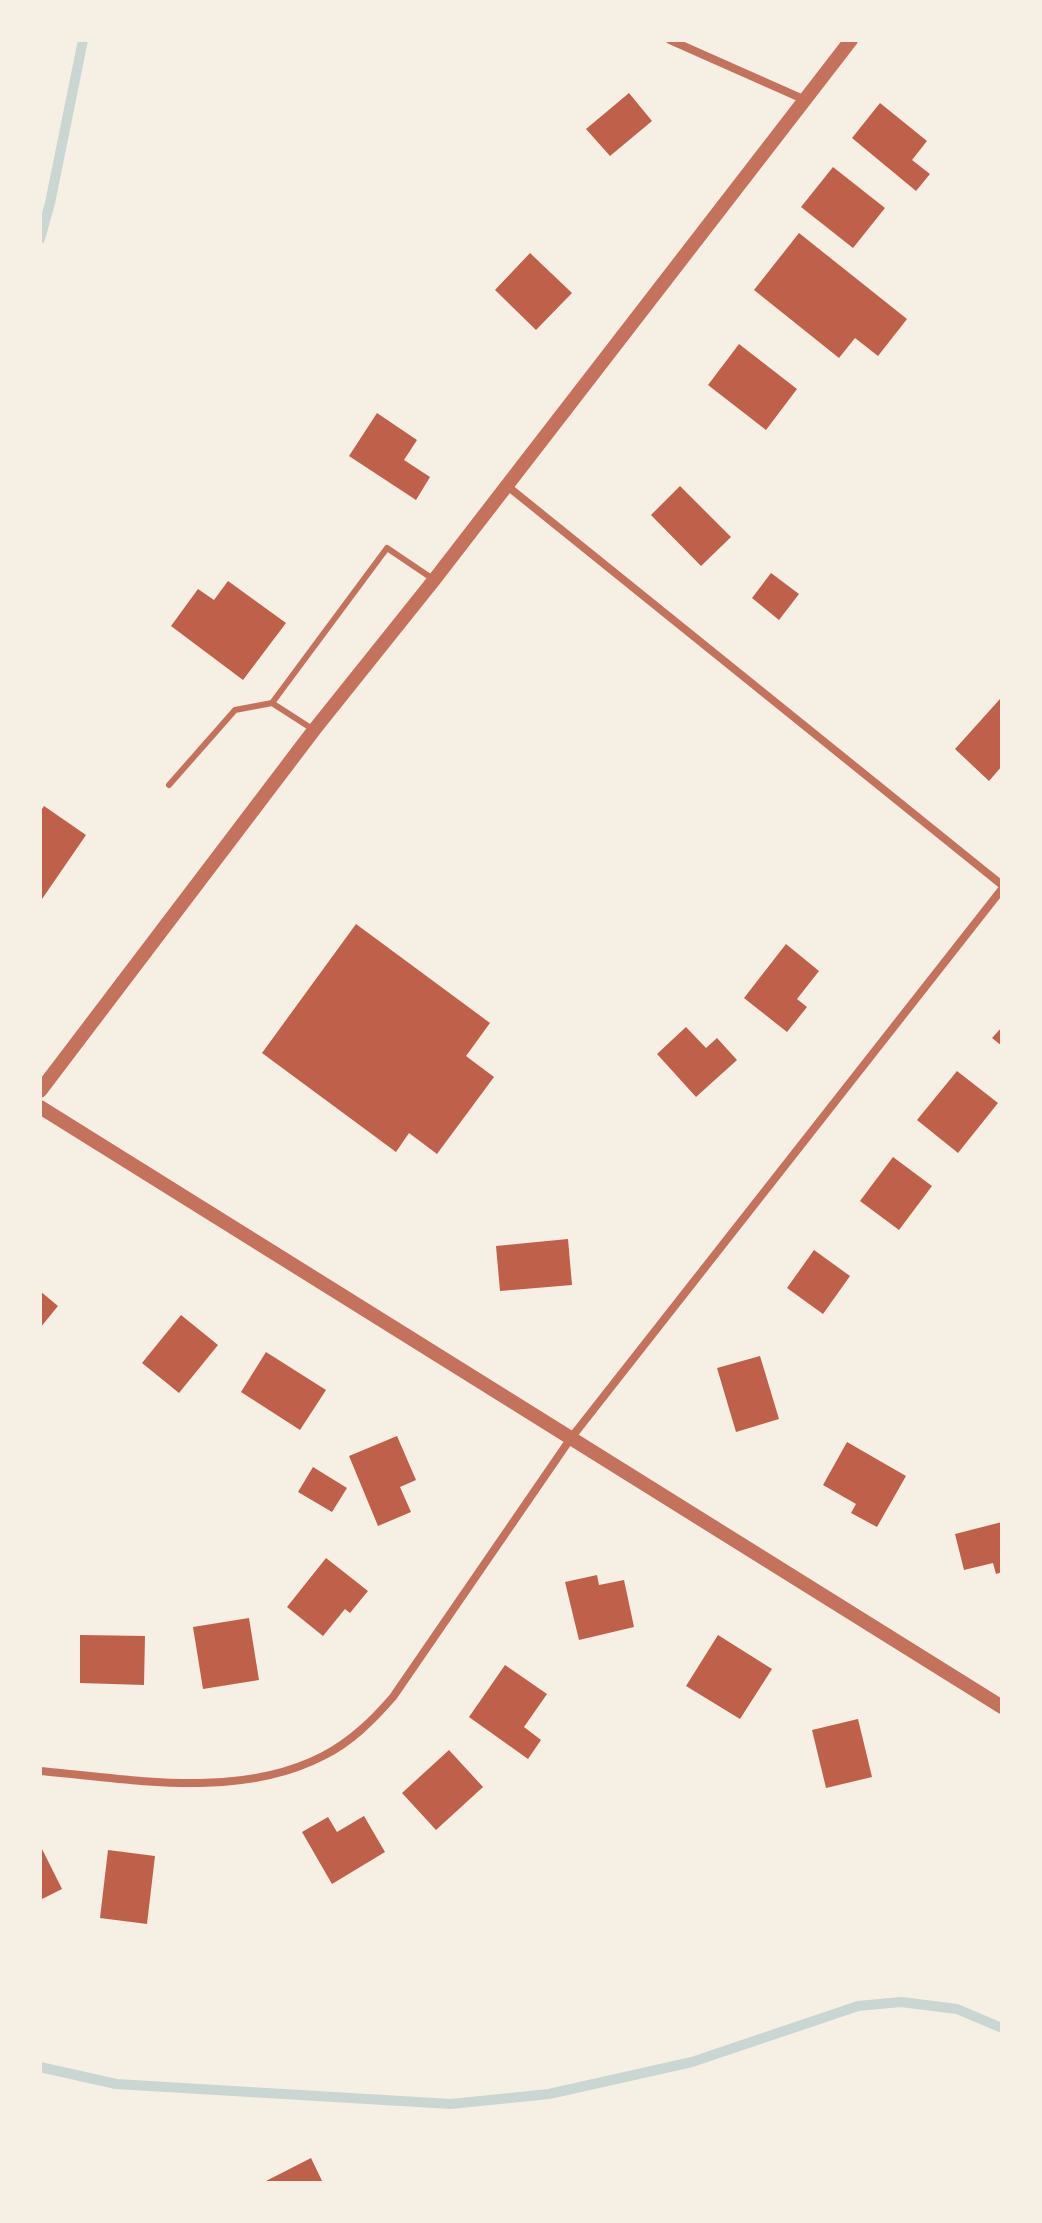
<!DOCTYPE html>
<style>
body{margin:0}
#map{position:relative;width:1042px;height:2223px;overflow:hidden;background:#f6efe4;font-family:Overpass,sans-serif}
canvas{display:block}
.frame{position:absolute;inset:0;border:42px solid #f6efe4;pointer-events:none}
</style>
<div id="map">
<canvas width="1042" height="2223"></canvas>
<div class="frame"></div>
</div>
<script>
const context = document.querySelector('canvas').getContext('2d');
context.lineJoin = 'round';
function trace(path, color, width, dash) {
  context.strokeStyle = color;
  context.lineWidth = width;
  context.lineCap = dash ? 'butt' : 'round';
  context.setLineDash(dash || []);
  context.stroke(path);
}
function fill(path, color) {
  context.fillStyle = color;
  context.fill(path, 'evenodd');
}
const stream = new Path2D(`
 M 40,239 L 50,203 L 83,40
 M 40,2067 L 116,2084 L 451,2104 L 549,2094 L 692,2062 L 858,2006 L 901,2002 L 957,2009 L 1002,2028`);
const building = new Path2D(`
 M 629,93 L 652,121 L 610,156 L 586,129 Z
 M 880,103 L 927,141 L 912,160 L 930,174 L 916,191 L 852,138 Z
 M 833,167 L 885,208 L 853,248 L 801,207 Z
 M 799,233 L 907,319 L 878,356 L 855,338 L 839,358 L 754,290 Z
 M 530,253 L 572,293 L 536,330 L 495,290 Z
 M 739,344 L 797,389 L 766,430 L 708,385 Z
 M 377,413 L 417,440 L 404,460 L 430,477 L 416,500 L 349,456 Z
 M 680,486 L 731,537 L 701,566 L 651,515 Z
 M 771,573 L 799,594 L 779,620 L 752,598 Z
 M 228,581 L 286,623 L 243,680 L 171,626 L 198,589 L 214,600 Z
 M 1000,699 L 1002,766 L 989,781 L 955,749 Z
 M 44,806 L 86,835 L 40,902 L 40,812 Z
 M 356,924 L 490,1023 L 466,1056 L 494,1077 L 437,1154 L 409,1133 L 396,1152 L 262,1053 Z
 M 786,944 L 819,971 L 797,999 L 807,1007 L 787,1032 L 744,998 Z
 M 686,1027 L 706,1048 L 717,1038 L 737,1060 L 696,1097 L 657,1054 Z
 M 1002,1027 L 1002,1046 L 992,1038 Z
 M 957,1071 L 998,1103 L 958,1153 L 917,1120 Z
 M 893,1157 L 932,1186 L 899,1230 L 860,1201 Z
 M 568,1239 L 572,1285 L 500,1291 L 496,1246 Z
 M 814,1250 L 850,1276 L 823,1314 L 787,1288 Z
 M 40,1291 L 58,1306 L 40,1328 Z
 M 181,1315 L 218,1345 L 179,1393 L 142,1363 Z
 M 266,1352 L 326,1390 L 300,1430 L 241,1392 Z
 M 760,1356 L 779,1419 L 736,1432 L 717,1368 Z
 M 397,1436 L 416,1480 L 400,1487 L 411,1512 L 378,1526 L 349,1456 Z
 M 847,1442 L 906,1476 L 877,1527 L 851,1513 L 856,1504 L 823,1485 Z
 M 313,1467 L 347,1488 L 332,1512 L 298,1492 Z
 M 1002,1522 L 1002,1572 L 996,1574 L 993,1563 L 964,1570 L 955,1534 Z
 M 326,1558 L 368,1591 L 350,1613 L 345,1609 L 323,1636 L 287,1607 Z
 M 597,1575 L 599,1585 L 624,1580 L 634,1627 L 579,1640 L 565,1582 Z
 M 249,1618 L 259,1680 L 203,1689 L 193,1627 Z
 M 80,1635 L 145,1636 L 144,1685 L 80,1683 Z
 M 718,1635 L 772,1669 L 740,1719 L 686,1686 Z
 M 505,1665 L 547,1694 L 524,1727 L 541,1740 L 528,1759 L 469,1717 Z
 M 858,1719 L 872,1777 L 826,1788 L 812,1730 Z
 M 449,1750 L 483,1787 L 436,1830 L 402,1793 Z
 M 364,1816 L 385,1852 L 332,1884 L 302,1832 L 328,1817 L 337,1832 Z
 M 40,1845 L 62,1889 L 40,1900 Z
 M 108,1850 L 155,1856 L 147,1924 L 100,1918 Z
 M 311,2158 L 323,2183 L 267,2183 L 266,2181 Z`);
const service = new Path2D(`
 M 272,703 L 387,548 L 433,579
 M 169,785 L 235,710 L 272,703 L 314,730`);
const minor = new Path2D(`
 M 670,40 L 803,99
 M 506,485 L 1002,885
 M 40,1771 C 131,1779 238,1800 323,1756 C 351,1742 373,1720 393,1697 L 571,1438 L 1002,889`);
const tertiary = new Path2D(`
 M 40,1091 L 314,730 L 434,580 L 851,40
 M 40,1107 L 1002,1707`);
trace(stream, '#c9d6d2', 10);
fill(building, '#bf614a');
trace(service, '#c5725c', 6);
trace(minor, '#c5725c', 8);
trace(tertiary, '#c5725c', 14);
</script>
